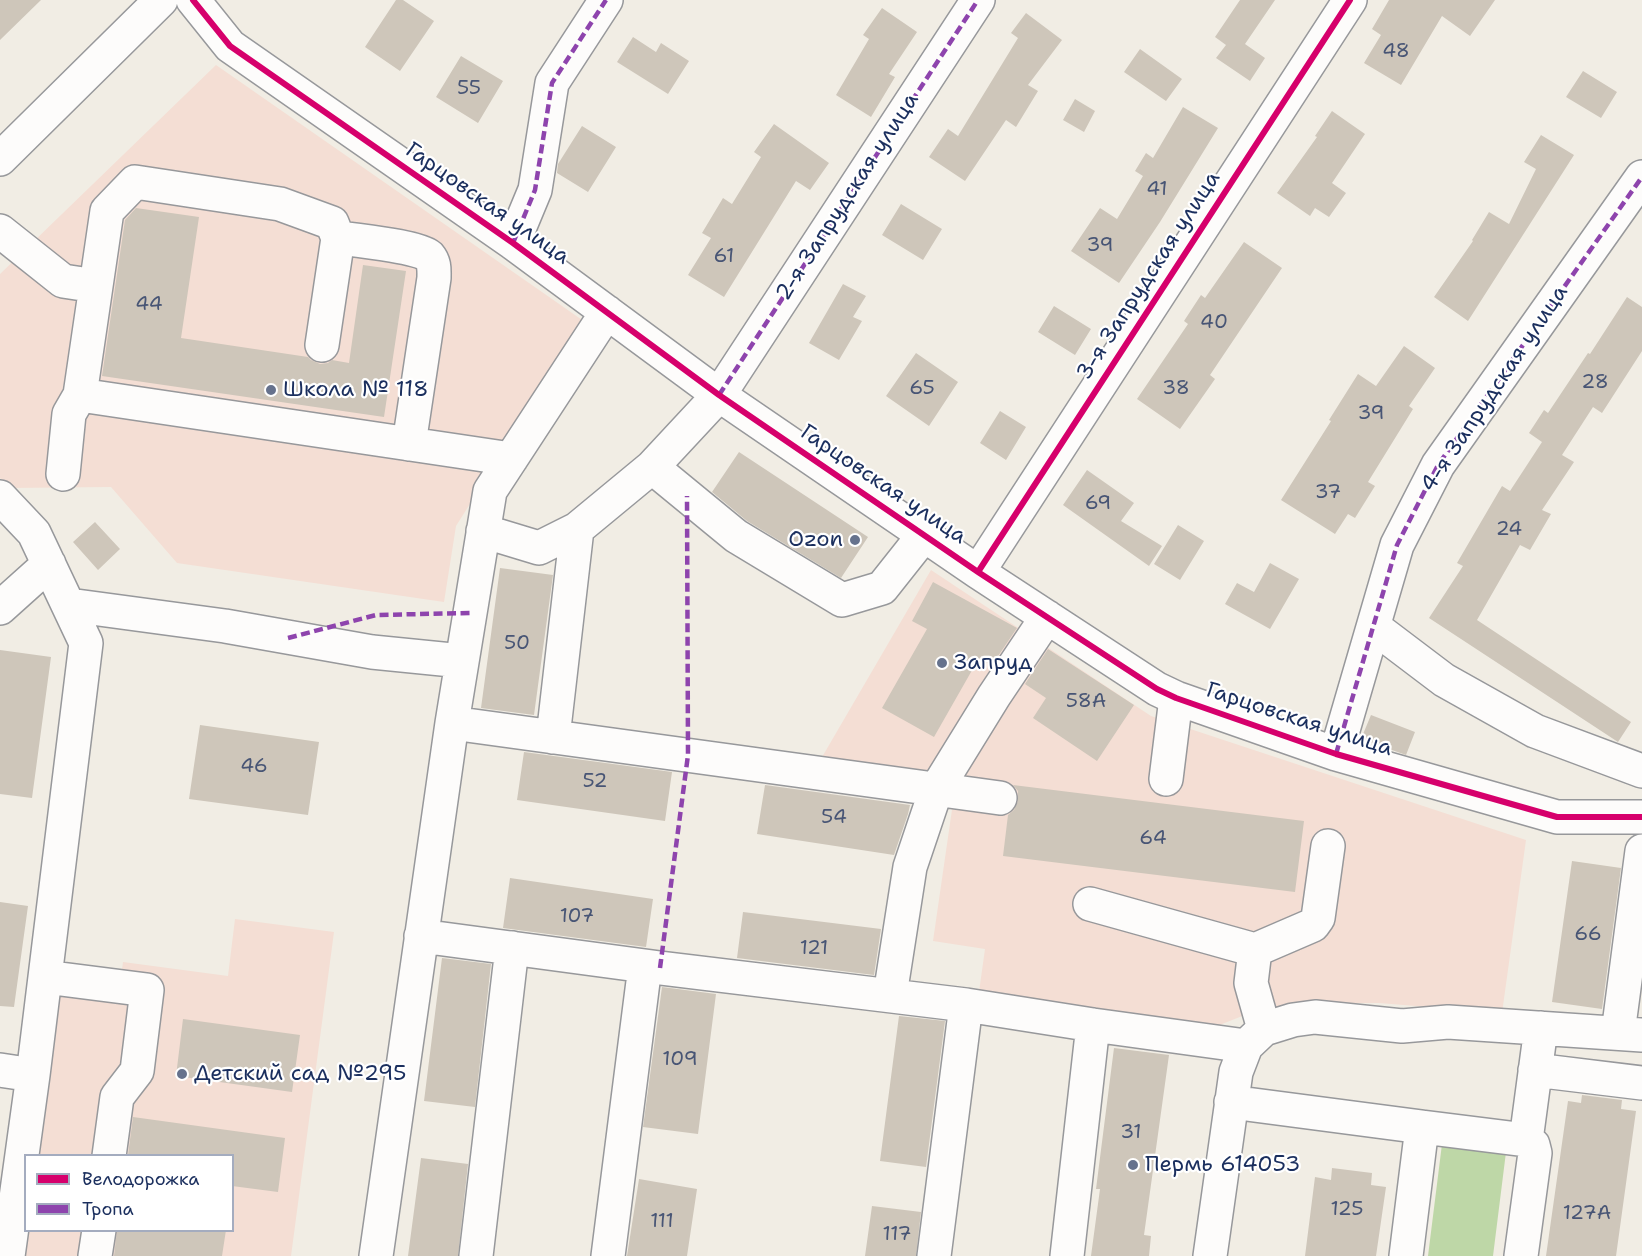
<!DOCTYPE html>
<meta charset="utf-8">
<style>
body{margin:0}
#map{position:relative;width:1642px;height:1256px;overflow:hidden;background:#f1ede4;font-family:"Shantell Sans",sans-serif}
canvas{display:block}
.legend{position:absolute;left:24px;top:1154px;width:210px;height:78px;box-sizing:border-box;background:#fff;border:2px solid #a4acbf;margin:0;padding:8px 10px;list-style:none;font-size:18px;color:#1b2f5e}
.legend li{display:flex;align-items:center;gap:12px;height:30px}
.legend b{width:30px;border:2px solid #a4acbf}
</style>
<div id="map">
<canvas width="1642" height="1256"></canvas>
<ul class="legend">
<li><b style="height:8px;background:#d6006c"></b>Велодорожка</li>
<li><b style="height:8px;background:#8e44ad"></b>Тропа</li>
</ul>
</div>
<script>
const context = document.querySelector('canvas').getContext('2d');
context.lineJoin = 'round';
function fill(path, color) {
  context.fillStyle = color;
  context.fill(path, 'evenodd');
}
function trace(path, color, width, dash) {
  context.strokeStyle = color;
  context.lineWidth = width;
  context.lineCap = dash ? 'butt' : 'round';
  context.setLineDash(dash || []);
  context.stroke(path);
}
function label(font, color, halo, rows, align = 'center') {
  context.font = font + ' "Shantell Sans",sans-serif';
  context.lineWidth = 4.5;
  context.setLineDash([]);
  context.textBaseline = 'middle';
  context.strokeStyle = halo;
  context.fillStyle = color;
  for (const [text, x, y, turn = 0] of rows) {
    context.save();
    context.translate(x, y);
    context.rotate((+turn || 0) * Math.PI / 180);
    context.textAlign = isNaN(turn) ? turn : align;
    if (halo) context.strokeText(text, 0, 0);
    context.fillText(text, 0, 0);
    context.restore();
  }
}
const built = new Path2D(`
 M 216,65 L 585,322 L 456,526 L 444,602 L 177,563 L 111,487 L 9,488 L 0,478 L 0,274 Z
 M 931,570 L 1151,716 L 1526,840 L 1502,1013 L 1379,1003 L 1305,1003 L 1255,1011 L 1217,1026 L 979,992 L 985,949 L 933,941 L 956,782 L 818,764 Z
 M 235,919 L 334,932 L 291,1256 L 24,1256 L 27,1231 L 232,1230 L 232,1156 L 37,1155 L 60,984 L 119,992 L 123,962 L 228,976 Z`);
const green = new Path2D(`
 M 1442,1144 L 1506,1152 L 1493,1256 L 1428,1256 Z`);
const building = new Path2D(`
 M 0,0 L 41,0 L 0,40 Z
 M 396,0 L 403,0 L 434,21 L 400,71 L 365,47 Z
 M 1240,0 L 1275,0 L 1245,44 L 1265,58 L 1250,81 L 1216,58 L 1226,45 L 1215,37 Z
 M 1389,0 L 1495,0 L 1470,36 L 1442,16 L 1401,85 L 1364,63 L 1381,35 L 1372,29 Z
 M 882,8 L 917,32 L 889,74 L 895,77 L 871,117 L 836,95 L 869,39 L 863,35 Z
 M 1026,13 L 1062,40 L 1028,85 L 1038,91 L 1016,127 L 1006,120 L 965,181 L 929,157 L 948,129 L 958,136 L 1018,38 L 1011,33 Z
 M 633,37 L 656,52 L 661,43 L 689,61 L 668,94 L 617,62 Z
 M 1140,49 L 1182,79 L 1166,101 L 1124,72 Z
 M 461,56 L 503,81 L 478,123 L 436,97 Z
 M 1583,71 L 1617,92 L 1601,118 L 1566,97 Z
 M 1075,99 L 1095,111 L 1084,132 L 1063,120 Z
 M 1183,107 L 1218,128 L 1160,222 L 1119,283 L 1071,251 L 1100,208 L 1117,219 L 1143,176 L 1135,171 L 1146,153 L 1153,158 Z
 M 1332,111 L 1365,134 L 1332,183 L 1346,193 L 1329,217 L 1315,208 L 1310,216 L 1277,193 L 1317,137 L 1315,136 Z
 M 774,124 L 829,163 L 810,190 L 796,181 L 724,297 L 688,275 L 711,238 L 702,233 L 723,198 L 732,204 L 761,157 L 754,152 Z
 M 582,126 L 616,147 L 588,192 L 557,173 L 558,164 Z
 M 1541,135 L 1574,155 L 1468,321 L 1434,297 L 1473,241 L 1472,240 L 1489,212 L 1509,224 L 1536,169 L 1524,162 Z
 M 901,204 L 942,229 L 923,260 L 882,235 Z
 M 136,208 L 199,217 L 181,338 L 308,357 L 311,360 L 320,364 L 328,363 L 332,360 L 349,363 L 363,265 L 406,271 L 384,417 L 102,376 L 125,220 Z
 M 1244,242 L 1282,268 L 1210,375 L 1215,379 L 1180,429 L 1137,399 L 1188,324 L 1184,321 L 1201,295 L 1205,298 Z
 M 843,284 L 866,296 L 853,317 L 862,321 L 839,360 L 809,343 Z
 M 1627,297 L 1642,307 L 1642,351 L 1602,413 L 1593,407 L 1562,455 L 1574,462 L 1542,510 L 1551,514 L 1530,550 L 1520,545 L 1477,620 L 1631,722 L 1618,742 L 1429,618 L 1463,566 L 1457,563 L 1502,486 L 1510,491 L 1542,442 L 1529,433 L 1544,410 L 1548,413 L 1588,353 L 1590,354 Z
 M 1054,306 L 1091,329 L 1075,355 L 1038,332 Z
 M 1404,346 L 1435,368 L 1409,406 L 1413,409 L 1368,482 L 1375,486 L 1355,518 L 1348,514 L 1335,534 L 1281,500 L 1331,421 L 1329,420 L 1358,374 L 1376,386 Z
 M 916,353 L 958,382 L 929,426 L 886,396 Z
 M 1000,411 L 1026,427 L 1006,460 L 980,443 Z
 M 739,452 L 868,537 L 841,578 L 747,521 L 712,492 Z
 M 1087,470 L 1134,503 L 1121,521 L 1162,546 L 1149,566 L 1063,505 Z
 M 95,522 L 120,549 L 98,570 L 73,542 Z
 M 1178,525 L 1204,541 L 1180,580 L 1154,564 Z
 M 1270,563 L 1299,579 L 1270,629 L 1225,604 L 1237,583 L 1254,592 Z
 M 500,568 L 553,575 L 534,715 L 481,708 Z
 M 933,582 L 1017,628 L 992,665 L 979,658 L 934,737 L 882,708 L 927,629 L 912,621 Z
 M 1048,649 L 1134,705 L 1097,761 L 1033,718 L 1046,698 L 1025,684 Z
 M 0,650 L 51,657 L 32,798 L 0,794 Z
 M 1371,715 L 1415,732 L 1406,755 L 1361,739 Z
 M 200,725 L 319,742 L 308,815 L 189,799 Z
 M 524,752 L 672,772 L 665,821 L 517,800 Z
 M 765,785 L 910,805 L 908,814 L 894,855 L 757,834 Z
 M 1013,785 L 1304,821 L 1295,892 L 1003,856 L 1008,815 L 1014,810 L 1018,801 L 1018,791 Z
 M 1572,861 L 1621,868 L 1602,1009 L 1552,1002 Z
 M 510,878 L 653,899 L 646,947 L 503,928 Z
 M 0,902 L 28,906 L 14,1007 L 0,1006 Z
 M 743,912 L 881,929 L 874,975 L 737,958 Z
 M 442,958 L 491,964 L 475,1107 L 424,1101 Z
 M 662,987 L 716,994 L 698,1134 L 643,1127 Z
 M 899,1016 L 945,1021 L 926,1167 L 880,1161 Z
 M 183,1019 L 300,1035 L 292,1092 L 176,1076 Z
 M 1114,1048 L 1169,1055 L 1144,1235 L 1151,1236 L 1149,1256 L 1091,1256 L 1100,1189 L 1096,1189 Z
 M 1582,1095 L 1622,1100 L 1621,1109 L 1636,1111 L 1616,1256 L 1546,1256 L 1568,1101 L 1581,1103 Z
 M 133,1117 L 285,1138 L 278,1192 L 232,1186 L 232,1155 L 128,1155 Z
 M 421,1158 L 468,1164 L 458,1256 L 408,1256 Z
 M 1332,1168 L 1372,1173 L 1371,1185 L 1386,1187 L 1376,1256 L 1305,1256 L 1315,1177 L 1331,1180 Z
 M 639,1179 L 697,1189 L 687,1256 L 627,1256 Z
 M 872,1206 L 921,1212 L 916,1256 L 865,1256 Z
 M 117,1230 L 226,1230 L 222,1256 L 114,1256 Z`);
const minor = new Path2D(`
 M 193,0 L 230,46 L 513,243 L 719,395 L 978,572 L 1157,689 L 1176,698 L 1336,754 L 1557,817 L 1642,817
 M 0,159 L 161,0
 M 0,231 L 63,281 L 96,286
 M 513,243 L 535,190 L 552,83 L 606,0
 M 322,345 L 338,238
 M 409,444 L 434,278 C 434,270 435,263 429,256 C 420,247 354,240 338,238 L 332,223 L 280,204 L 135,182 L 107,211 L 80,395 L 511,459
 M 652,467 L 736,536 L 842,600 L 882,588 L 924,535
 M 63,474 L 69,414 L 80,395
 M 0,497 L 34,533 L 86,643 L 33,1075 L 8,1256
 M 483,531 L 539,548 L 577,529 L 652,467 L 719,395 L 978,0
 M 978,572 L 1350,0
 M 69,605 L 225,626 L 372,652 L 462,661
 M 0,608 L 49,564
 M 1374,627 L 1444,680 L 1535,731 L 1642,771
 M 452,723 L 1000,798
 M 553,737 L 577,529
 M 1336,754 L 1397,545 L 1438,465 L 1642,177
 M 1166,779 L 1176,698
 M 1090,904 L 1255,950
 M 421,936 L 660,968 L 966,1005
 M 45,977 L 147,990 L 137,1071 L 117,1097 L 109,1156
 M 890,995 L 910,867 L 936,790 L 994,696 L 1047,617
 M 1264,1029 L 1251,983 L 1255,950 L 1313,925 L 1318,918 L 1328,846
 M 1618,1033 L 1642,851
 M 0,1070 L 33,1075
 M 1535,1070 L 1642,1083
 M 1231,1102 L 1422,1127 L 1406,1256
 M 1422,1127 L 1526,1140 L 1533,1145 L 1535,1153 L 1521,1256
 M 1526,1140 L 1541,1028
 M 95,1256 L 99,1230
 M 376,1256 L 452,723 L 490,491 L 607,312
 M 476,1256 L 512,948
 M 608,1256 L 645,966
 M 934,1256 L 966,1005 L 1093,1025
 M 1067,1256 L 1093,1025 L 1246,1046
 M 1210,1256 L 1236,1072 L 1246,1046 L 1264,1029 L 1293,1020 L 1315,1017 L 1402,1026 L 1448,1022 L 1642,1035`);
const quiet = new Path2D(`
 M 513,243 L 535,190 L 552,83 L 606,0
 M 719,395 L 978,0
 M 288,638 L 376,615 L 470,613
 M 1336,754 L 1397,545 L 1438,465 L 1642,177
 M 660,968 L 688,755 L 687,496`);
const cycleway = new Path2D(`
 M 193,0 L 230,46 L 513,243 L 719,395 L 978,572 L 1157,689 L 1176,698 L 1336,754 L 1557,817 L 1642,817
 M 978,572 L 1350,0`);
const markers = [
 [271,390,6,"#66728d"],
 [855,540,6,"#66728d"],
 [942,663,6,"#66728d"],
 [182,1074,6,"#66728d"],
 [1133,1165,6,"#66728d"]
];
const numberNames = [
 ["48",1396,52],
 ["55",469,89],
 ["41",1157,190],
 ["39",1100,246],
 ["61",724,257],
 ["44",149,305],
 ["40",1214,323],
 ["28",1595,383],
 ["65",922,389],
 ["38",1176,389],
 ["39",1371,414],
 ["37",1328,493],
 ["69",1098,504],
 ["24",1509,530],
 ["50",517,644],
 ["58А",1086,702],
 ["46",254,767],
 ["52",595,782],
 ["54",834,818],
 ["64",1153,839],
 ["107",577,917],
 ["66",1588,935],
 ["121",814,949],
 ["109",680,1060],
 ["31",1131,1133],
 ["125",1347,1210],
 ["127А",1587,1214],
 ["111",662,1222],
 ["117",897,1235]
];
const streetNames = [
 ["2-я Запрудская улица",848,197,-57],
 ["Гарцовская улица",487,204,35],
 ["3-я Запрудская улица",1149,276,-57],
 ["4-я Запрудская улица",1495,389,-56],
 ["Гарцовская улица",883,485,34],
 ["Гарцовская улица",1299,720,18]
];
const poiNames = [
 ["Школа № 118",283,390],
 ["Ozon",843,540,"right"],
 ["Запруд",954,663],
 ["Детский сад №295",194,1074],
 ["Пермь 614053",1145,1165]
];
fill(built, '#f4ded4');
fill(green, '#bed7a7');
fill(building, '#cec6ba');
trace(minor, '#97989b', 36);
trace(minor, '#fdfcfb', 33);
trace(quiet, '#8e44ad', 4.5, [9, 4.5]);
trace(cycleway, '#d6006c', 6);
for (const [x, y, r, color] of markers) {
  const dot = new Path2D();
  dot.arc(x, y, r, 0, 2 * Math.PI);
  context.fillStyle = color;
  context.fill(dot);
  trace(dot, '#fff', 2);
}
label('20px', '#485575', null, numberNames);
label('22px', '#1b2f5e', '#fff', streetNames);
label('22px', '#1b2f5e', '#fff', poiNames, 'left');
</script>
